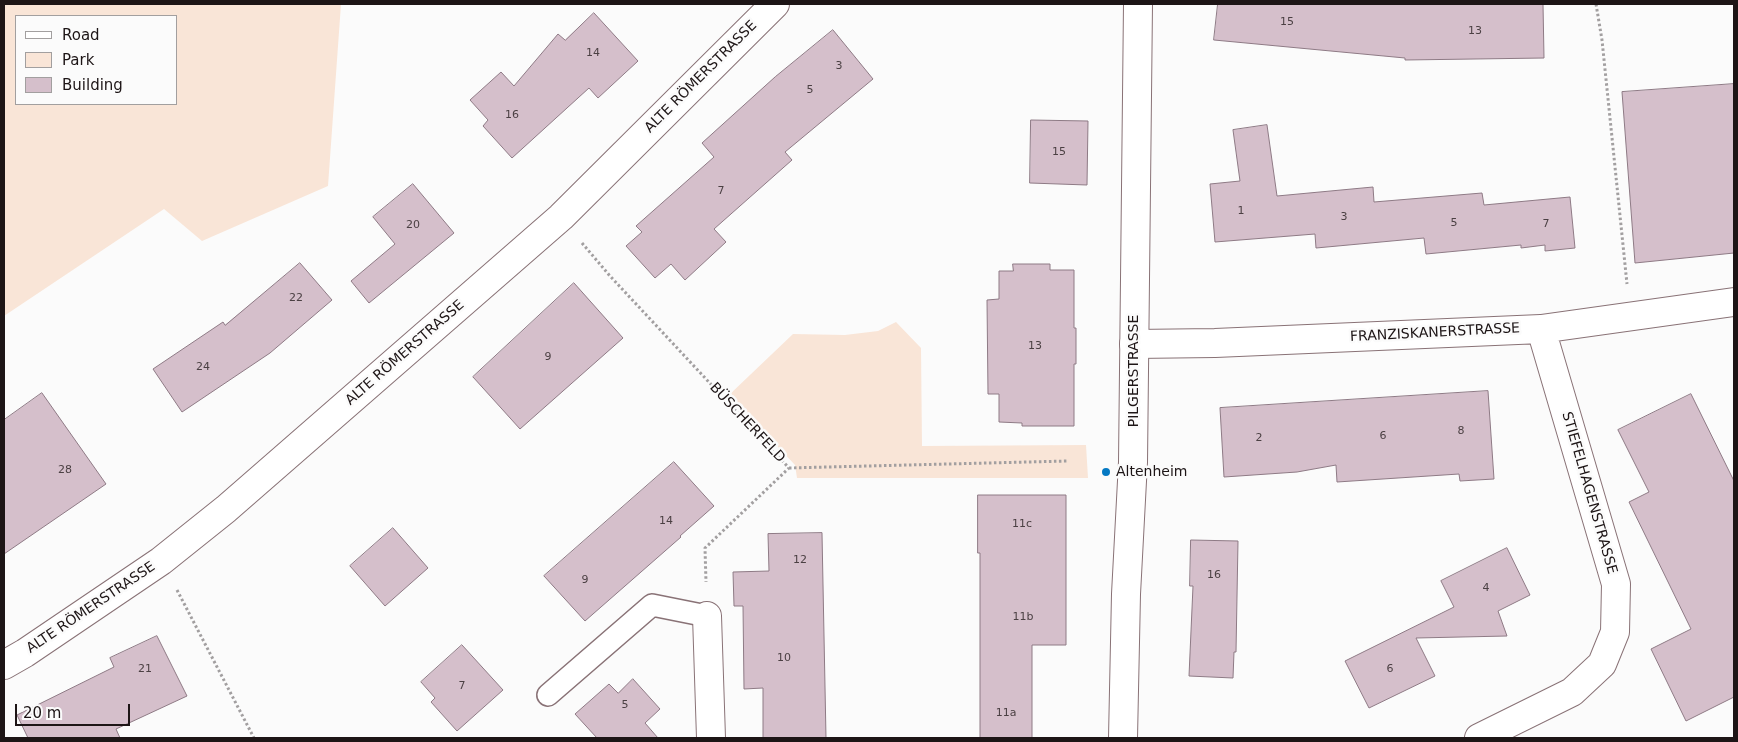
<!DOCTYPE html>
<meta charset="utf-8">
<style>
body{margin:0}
#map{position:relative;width:1738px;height:742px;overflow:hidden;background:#fbfbfb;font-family:"DejaVu Sans",sans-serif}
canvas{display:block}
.frame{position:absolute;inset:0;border:5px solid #1d1516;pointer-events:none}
.legend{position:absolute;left:15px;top:15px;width:162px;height:90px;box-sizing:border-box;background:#fbfbfb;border:1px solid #a29f9f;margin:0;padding:6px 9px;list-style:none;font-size:15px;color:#1d1516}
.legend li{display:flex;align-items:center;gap:10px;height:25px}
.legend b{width:25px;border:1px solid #a29f9f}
.scale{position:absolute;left:15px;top:704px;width:115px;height:22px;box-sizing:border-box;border:2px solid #1d1516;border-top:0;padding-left:6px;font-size:15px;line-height:18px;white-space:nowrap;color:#1d1516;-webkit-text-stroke:4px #fbfbfb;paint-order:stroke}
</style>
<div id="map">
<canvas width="1738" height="742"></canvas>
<div class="frame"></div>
<ul class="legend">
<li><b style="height:6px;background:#fff"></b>Road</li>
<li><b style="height:14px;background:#f9e5d7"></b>Park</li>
<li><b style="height:14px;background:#d5bfcb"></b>Building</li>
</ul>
<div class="scale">20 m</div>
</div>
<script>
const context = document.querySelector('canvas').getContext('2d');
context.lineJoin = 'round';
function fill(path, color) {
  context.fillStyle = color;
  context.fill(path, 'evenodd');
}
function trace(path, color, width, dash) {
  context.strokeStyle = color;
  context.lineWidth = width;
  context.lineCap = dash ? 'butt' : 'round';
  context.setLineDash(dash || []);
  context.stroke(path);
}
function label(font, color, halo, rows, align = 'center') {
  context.font = font + ' "DejaVu Sans",sans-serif';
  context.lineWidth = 5;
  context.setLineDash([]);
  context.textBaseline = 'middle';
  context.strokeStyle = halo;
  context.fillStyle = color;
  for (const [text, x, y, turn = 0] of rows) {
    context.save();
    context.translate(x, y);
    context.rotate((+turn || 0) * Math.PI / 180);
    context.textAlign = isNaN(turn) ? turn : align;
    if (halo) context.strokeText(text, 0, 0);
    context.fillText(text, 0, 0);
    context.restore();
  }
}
const green = new Path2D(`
 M 4,4 L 341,4 L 328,186 L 202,241 L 164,209 L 4,316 ZM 16,16 L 176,16 L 176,104 L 16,104 Z
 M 896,322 L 921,348 L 922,446 L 1086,445 L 1088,478 L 797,478 L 795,465 L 729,395 L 793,334 L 845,335 L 878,331 Z`);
const building = new Path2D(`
 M 1218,4 L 1543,4 L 1544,58 L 1405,60 L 1405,58 L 1214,40 Z
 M 594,13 L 638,61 L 598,98 L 589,88 L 512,158 L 483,126 L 488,120 L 470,100 L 501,72 L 514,86 L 558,34 L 565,40 Z
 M 833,30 L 873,79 L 785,152 L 792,160 L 714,229 L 726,242 L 685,280 L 671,264 L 655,278 L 626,246 L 642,232 L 636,226 L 714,157 L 702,143 L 775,77 Z
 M 1734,84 L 1734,253 L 1635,263 L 1622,92 Z
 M 1031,120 L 1088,121 L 1087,185 L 1030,183 Z
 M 1267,125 L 1277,196 L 1373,187 L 1374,202 L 1482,193 L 1484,205 L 1570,197 L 1575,248 L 1545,251 L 1545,245 L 1521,248 L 1521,245 L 1426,254 L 1424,238 L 1316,248 L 1315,234 L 1215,242 L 1210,184 L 1240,181 L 1233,130 Z
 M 413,184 L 454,233 L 369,303 L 351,281 L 395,244 L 373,217 Z
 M 300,263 L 332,300 L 270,353 L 182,412 L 153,369 L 223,322 L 225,325 Z
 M 1013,264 L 1050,264 L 1050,270 L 1074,270 L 1074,328 L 1076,328 L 1076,364 L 1074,364 L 1074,426 L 1022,426 L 1022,423 L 999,422 L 999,394 L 988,394 L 987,300 L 999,299 L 999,271 L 1013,271 Z
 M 574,283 L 623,338 L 520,429 L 473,377 Z
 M 1488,391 L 1494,479 L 1460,481 L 1459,474 L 1337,482 L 1336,465 L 1297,472 L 1224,477 L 1220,408 Z
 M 42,393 L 106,484 L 4,554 L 4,420 Z
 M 1691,394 L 1734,481 L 1734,697 L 1686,721 L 1651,649 L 1691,629 L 1629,502 L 1649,492 L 1618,430 Z
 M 674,462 L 714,506 L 680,536 L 681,537 L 585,621 L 544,576 Z
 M 978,495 L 1066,495 L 1066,645 L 1032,645 L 1032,738 L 980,738 L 980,553 L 978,553 Z
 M 393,528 L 428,568 L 385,606 L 350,566 Z
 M 822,533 L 826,738 L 763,738 L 763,688 L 744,689 L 743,606 L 734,606 L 733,572 L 769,571 L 768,534 Z
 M 1191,540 L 1238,541 L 1236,652 L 1234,652 L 1233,678 L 1189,676 L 1193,586 L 1190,586 Z
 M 1507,548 L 1530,595 L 1498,611 L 1507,636 L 1416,638 L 1435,676 L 1369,708 L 1345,661 L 1454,607 L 1441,581 Z
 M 157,636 L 187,696 L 116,729 L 120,738 L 28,738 L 17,715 L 114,667 L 110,658 Z
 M 462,645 L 503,690 L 457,731 L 431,702 L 435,698 L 421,682 Z
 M 633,679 L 660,709 L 645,723 L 658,738 L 597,738 L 575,714 L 609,684 L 618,693 Z`);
const path = new Path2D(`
 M 1596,4 L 1602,40 L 1627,284
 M 582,243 L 610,276 L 789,468 L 705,548 L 706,582
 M 789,468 L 1068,461
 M 177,590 L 254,738`);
const service = new Path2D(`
 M 548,695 L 652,605 L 707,616`);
const minor = new Path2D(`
 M 1134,344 L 1215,343 L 1541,329 L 1734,302
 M 707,616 L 711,738
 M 4,665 L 25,653 L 161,561 L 226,509 L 561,217 L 775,4
 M 1479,738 L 1572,692 L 1602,664 L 1615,632 L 1616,584 L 1541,329`);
const secondary = new Path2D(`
 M 1123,738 L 1126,594 L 1133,462 L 1138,4`);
const markers = [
 [1106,472,5,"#0579c3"]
];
const numberNames = [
 ["15",1287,22],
 ["13",1475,31],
 ["14",593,53],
 ["3",839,66],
 ["5",810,90],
 ["16",512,115],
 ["15",1059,152],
 ["7",721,191],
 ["1",1241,211],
 ["3",1344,217],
 ["5",1454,223],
 ["7",1546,224],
 ["20",413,225],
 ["22",296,298],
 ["13",1035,346],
 ["9",548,357],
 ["24",203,367],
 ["8",1461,431],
 ["6",1383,436],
 ["2",1259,438],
 ["28",65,470],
 ["14",666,521],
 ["11c",1022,524],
 ["12",800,560],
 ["16",1214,575],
 ["9",585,580],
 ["4",1486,588],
 ["11b",1023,617],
 ["10",784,658],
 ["21",145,669],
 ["6",1390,669],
 ["7",462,686],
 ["5",625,705],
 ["11a",1006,713]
];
const streetNames = [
 ["ALTE RÖMERSTRASSE",701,77,-45],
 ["FRANZISKANERSTRASSE",1435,333,-3],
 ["ALTE RÖMERSTRASSE",405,353,-41],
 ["PILGERSTRASSE",1134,371,-90],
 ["BÜSCHERFELD",747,423,47],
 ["STIEFELHAGENSTRASSE",1589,493,74],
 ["ALTE RÖMERSTRASSE",91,608,-34]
];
const poiNames = [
 ["Altenheim",1116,472]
];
fill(green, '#f9e5d7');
fill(building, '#d5bfcb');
trace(building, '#8e7a85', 1);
trace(service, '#897276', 24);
trace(minor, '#897276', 30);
trace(secondary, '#897276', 30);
trace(path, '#a29fa0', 3, [2.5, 2.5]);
trace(service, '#fff', 21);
trace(minor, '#fff', 28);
trace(secondary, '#fff', 28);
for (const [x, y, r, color] of markers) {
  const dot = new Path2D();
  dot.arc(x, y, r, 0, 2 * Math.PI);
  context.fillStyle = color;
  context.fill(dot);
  trace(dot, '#fbfbfb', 2);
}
label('11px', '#4b4043', null, numberNames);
label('14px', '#1d1516', '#fbfbfb', streetNames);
label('14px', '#1d1516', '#fbfbfb', poiNames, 'left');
</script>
